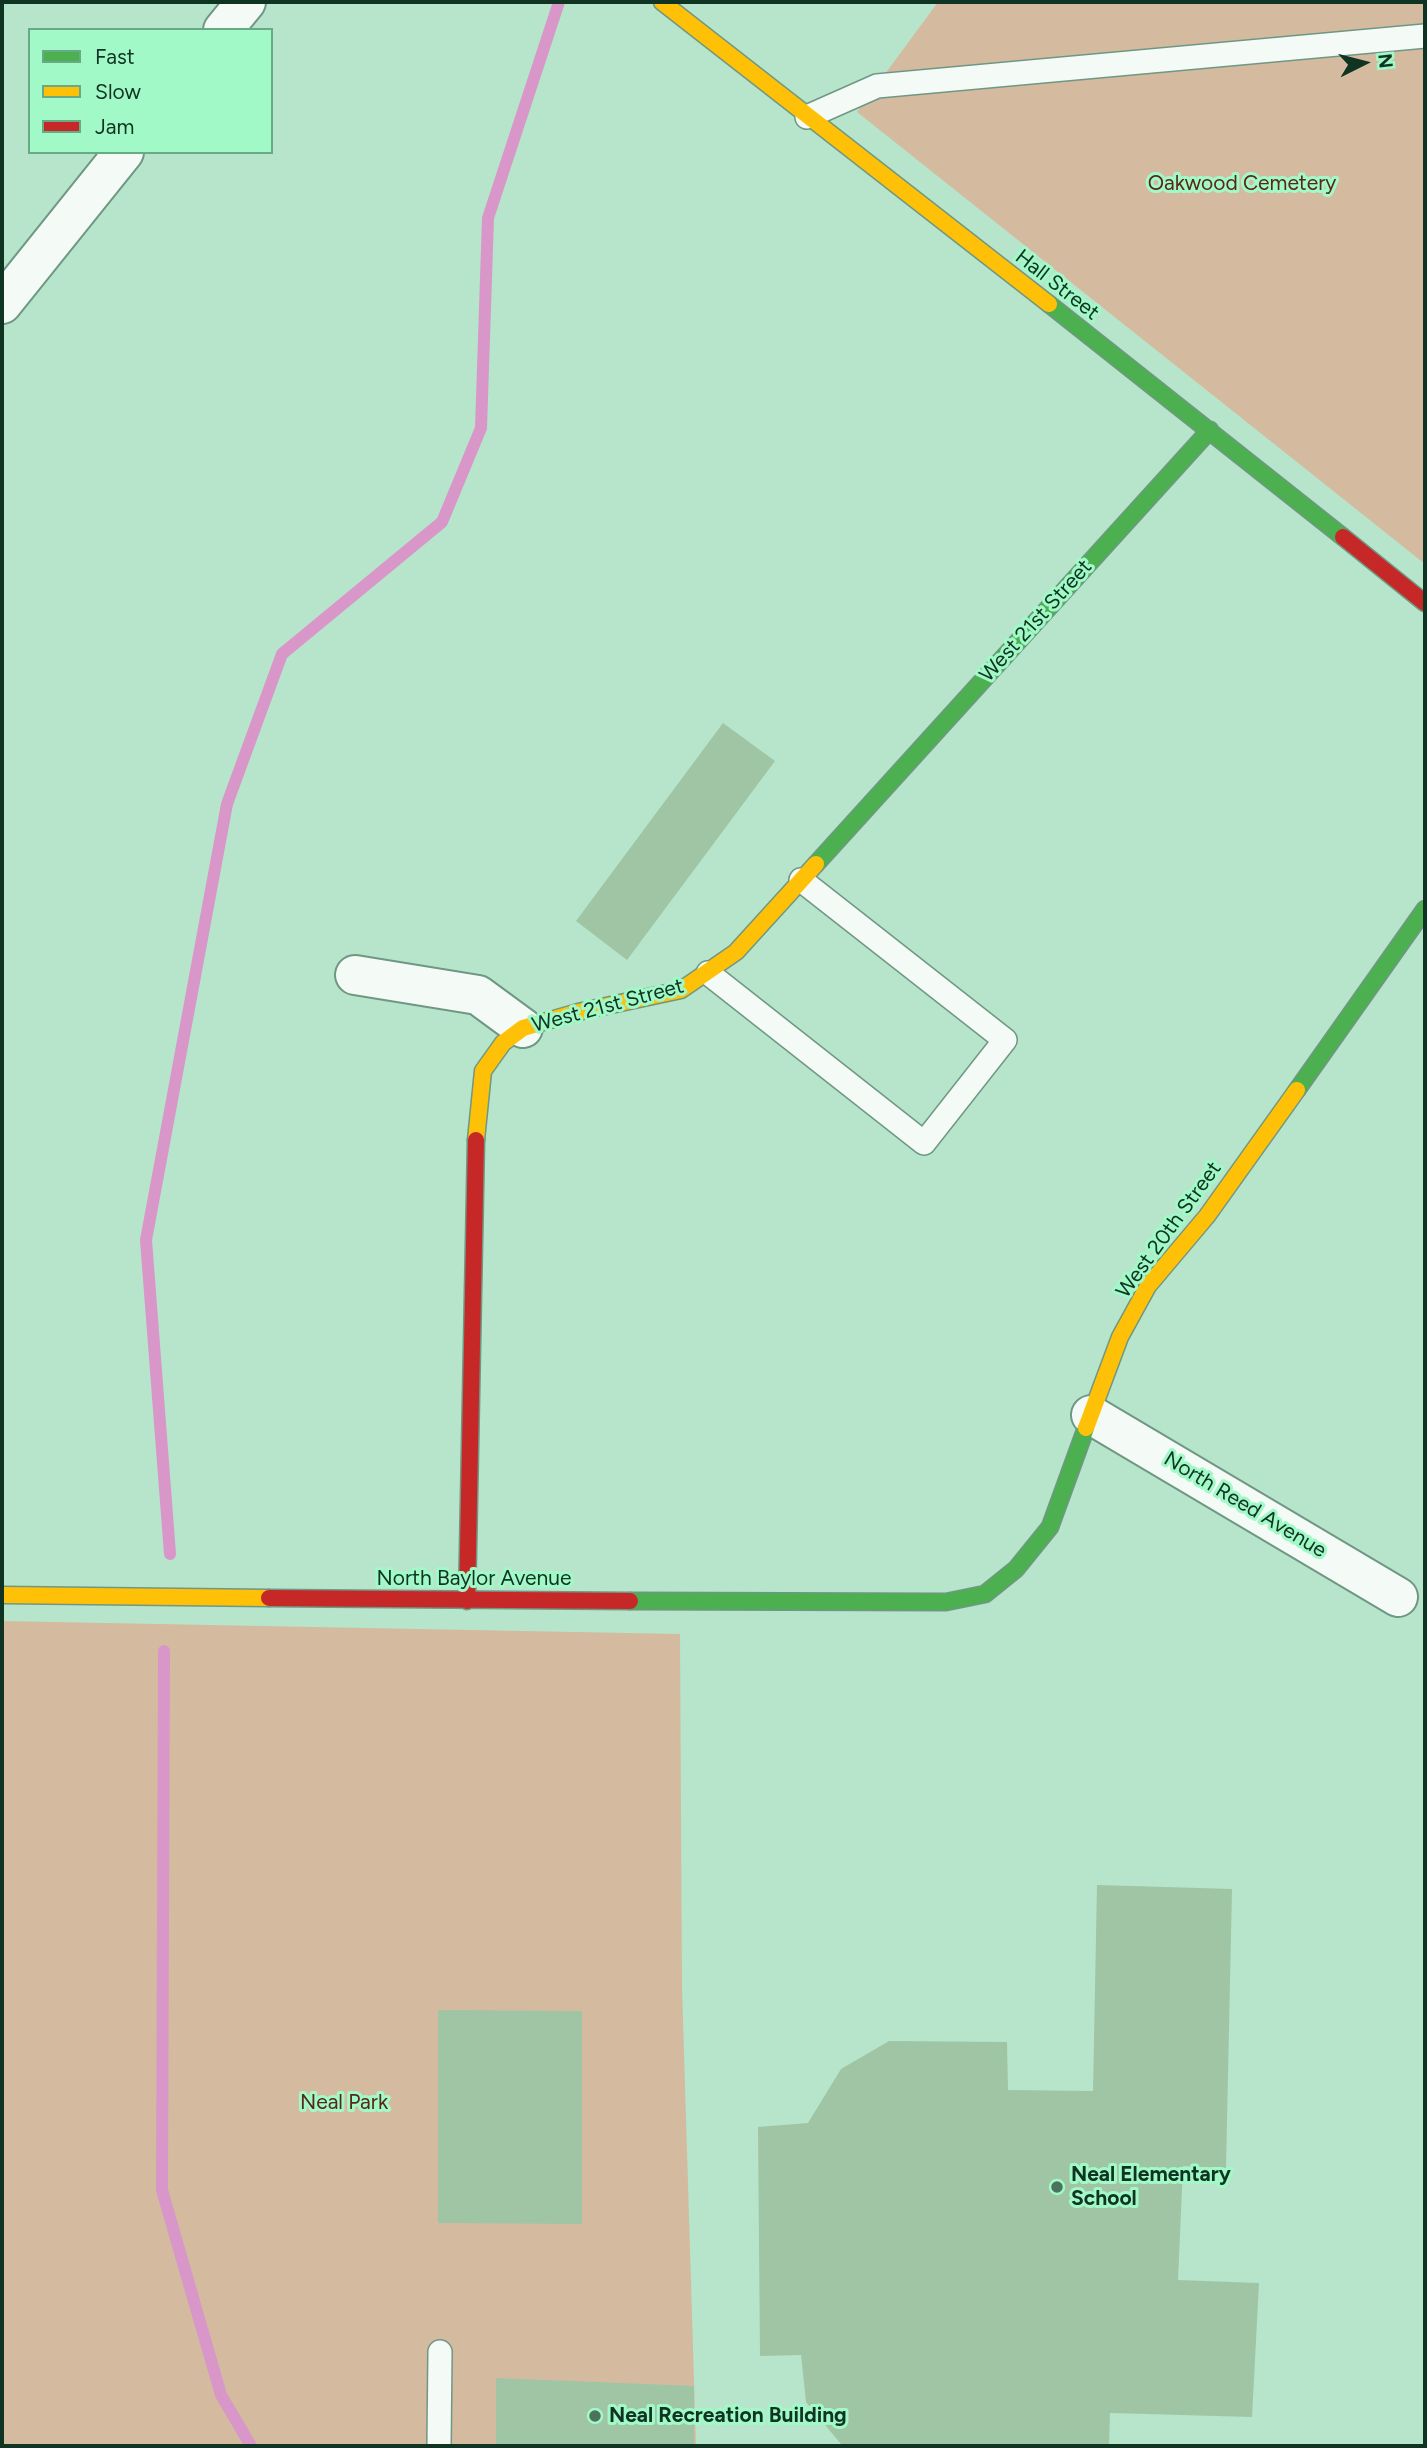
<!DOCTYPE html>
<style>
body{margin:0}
#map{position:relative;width:1427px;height:2448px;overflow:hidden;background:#b6e5cb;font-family:Figtree,sans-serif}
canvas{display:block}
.frame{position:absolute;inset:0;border:4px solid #103422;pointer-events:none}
.legend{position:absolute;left:28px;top:28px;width:245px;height:126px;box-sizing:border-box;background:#a2f9c8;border:2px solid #68aa86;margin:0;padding:9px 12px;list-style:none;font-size:21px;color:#103422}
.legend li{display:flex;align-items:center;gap:14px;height:35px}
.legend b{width:35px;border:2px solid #68aa86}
.north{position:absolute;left:1329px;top:28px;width:70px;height:70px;-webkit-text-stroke:5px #a2f9c8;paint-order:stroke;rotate:84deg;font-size:19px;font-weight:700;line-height:28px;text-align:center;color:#103422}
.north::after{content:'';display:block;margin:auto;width:24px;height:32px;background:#103422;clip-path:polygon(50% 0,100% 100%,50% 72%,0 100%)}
</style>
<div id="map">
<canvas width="1427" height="2448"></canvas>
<div class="frame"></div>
<ul class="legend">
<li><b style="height:9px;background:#4caf50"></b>Fast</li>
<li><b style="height:9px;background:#ffc107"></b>Slow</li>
<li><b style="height:9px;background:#c62828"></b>Jam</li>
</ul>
<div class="north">N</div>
</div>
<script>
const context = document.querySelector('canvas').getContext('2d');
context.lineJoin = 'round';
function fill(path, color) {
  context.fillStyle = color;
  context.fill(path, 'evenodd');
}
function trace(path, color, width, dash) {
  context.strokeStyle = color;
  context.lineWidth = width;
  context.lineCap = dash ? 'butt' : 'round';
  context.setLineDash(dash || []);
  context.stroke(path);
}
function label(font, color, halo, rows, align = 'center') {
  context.font = font + ' Figtree,sans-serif';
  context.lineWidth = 6;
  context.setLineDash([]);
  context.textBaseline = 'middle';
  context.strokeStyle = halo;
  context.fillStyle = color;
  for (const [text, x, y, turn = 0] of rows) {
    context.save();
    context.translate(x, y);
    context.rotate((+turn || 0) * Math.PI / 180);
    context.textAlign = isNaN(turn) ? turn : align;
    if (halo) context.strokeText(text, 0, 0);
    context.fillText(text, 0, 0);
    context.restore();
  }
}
const green = new Path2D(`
 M 938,2 L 1425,2 L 1425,564 L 857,112 Z
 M 2,1621 L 680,1634 L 682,1987 L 696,2446 L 2,2446 Z`);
const stream = new Path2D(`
 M 170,1554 L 146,1240 L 227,804 L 282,654 L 442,522 L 481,428 L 488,218 L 559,2
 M 164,1651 L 162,2190 L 221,2395 L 251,2446`);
const building = new Path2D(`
 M 723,723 L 775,761 L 627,960 L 576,921 Z
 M 1097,1885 L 1232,1889 L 1226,2168 L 1183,2166 L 1178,2280 L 1259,2283 L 1252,2417 L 1110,2413 L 1109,2446 L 841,2444 L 806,2402 L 801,2355 L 760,2356 L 758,2127 L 808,2123 L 841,2069 L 889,2041 L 1007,2042 L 1008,2090 L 1093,2091 Z
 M 438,2010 L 582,2011 L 582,2224 L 438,2223 Z
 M 496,2378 L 694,2386 L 694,2446 L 496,2446 Z`);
const lane = new Path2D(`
 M 807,117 L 877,86 L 1425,36
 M 708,973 L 924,1143 L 1005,1040 L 801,880
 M 439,2446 L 440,2352`);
const street = new Path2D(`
 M 223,30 L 246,2
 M 2,304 L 124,152
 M 355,975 L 478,995 L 523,1028
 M 1091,1415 L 1398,1597`);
const fast = new Path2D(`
 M 1049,304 L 1343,537
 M 816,864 L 1210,430
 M 1297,1090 L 1425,909
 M 630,1601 L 946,1602 L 985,1594 L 1016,1569 L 1050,1527 L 1086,1428`);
const slow = new Path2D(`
 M 662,2 L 1049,304
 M 476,1140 L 483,1071 L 503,1043 L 523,1028 L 578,1012 L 681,990 L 736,952 L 816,864
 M 1086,1428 L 1120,1337 L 1148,1286 L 1207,1216 L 1297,1090
 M 2,1595 L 269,1598`);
const jam = new Path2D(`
 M 1343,537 L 1425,603
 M 269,1598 L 630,1601
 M 467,1601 L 476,1140`);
const markers = [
 [1057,2187,7,"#4a725d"],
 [595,2416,7,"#4a725d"]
];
const parkNames = [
 ["Oakwood Cemetery",1242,184],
 ["Neal Park",344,2103]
];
const streetNames = [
 ["Hall Street",1057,285,38],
 ["West 21st Street",1036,621,-48],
 ["West 21st Street",608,1006,-15],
 ["West 20th Street",1169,1230,-54],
 ["North Reed Avenue",1245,1505,31],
 ["North Baylor Avenue",474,1579]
];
const poiNames = [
 ["Neal Elementary",1071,2175],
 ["School",1071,2199],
 ["Neal Recreation Building",609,2416]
];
fill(green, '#d4bba0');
trace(stream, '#d897c8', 12);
fill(building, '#9fc5a4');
trace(lane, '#709783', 26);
trace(street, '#709783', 42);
trace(fast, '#709783', 19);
trace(slow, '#709783', 19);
trace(jam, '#709783', 19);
trace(lane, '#f4fbf7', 23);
trace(street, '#f4fbf7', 38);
trace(fast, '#4caf50', 16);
trace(slow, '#ffc107', 16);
trace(jam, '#c62828', 16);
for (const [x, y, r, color] of markers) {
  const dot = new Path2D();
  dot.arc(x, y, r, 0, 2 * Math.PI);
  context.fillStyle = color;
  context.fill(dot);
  trace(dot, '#a2f9c8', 2.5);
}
label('21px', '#592716', '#a2f9c8', parkNames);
label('21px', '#103422', '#a2f9c8', streetNames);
label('bold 21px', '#103422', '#a2f9c8', poiNames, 'left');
</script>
